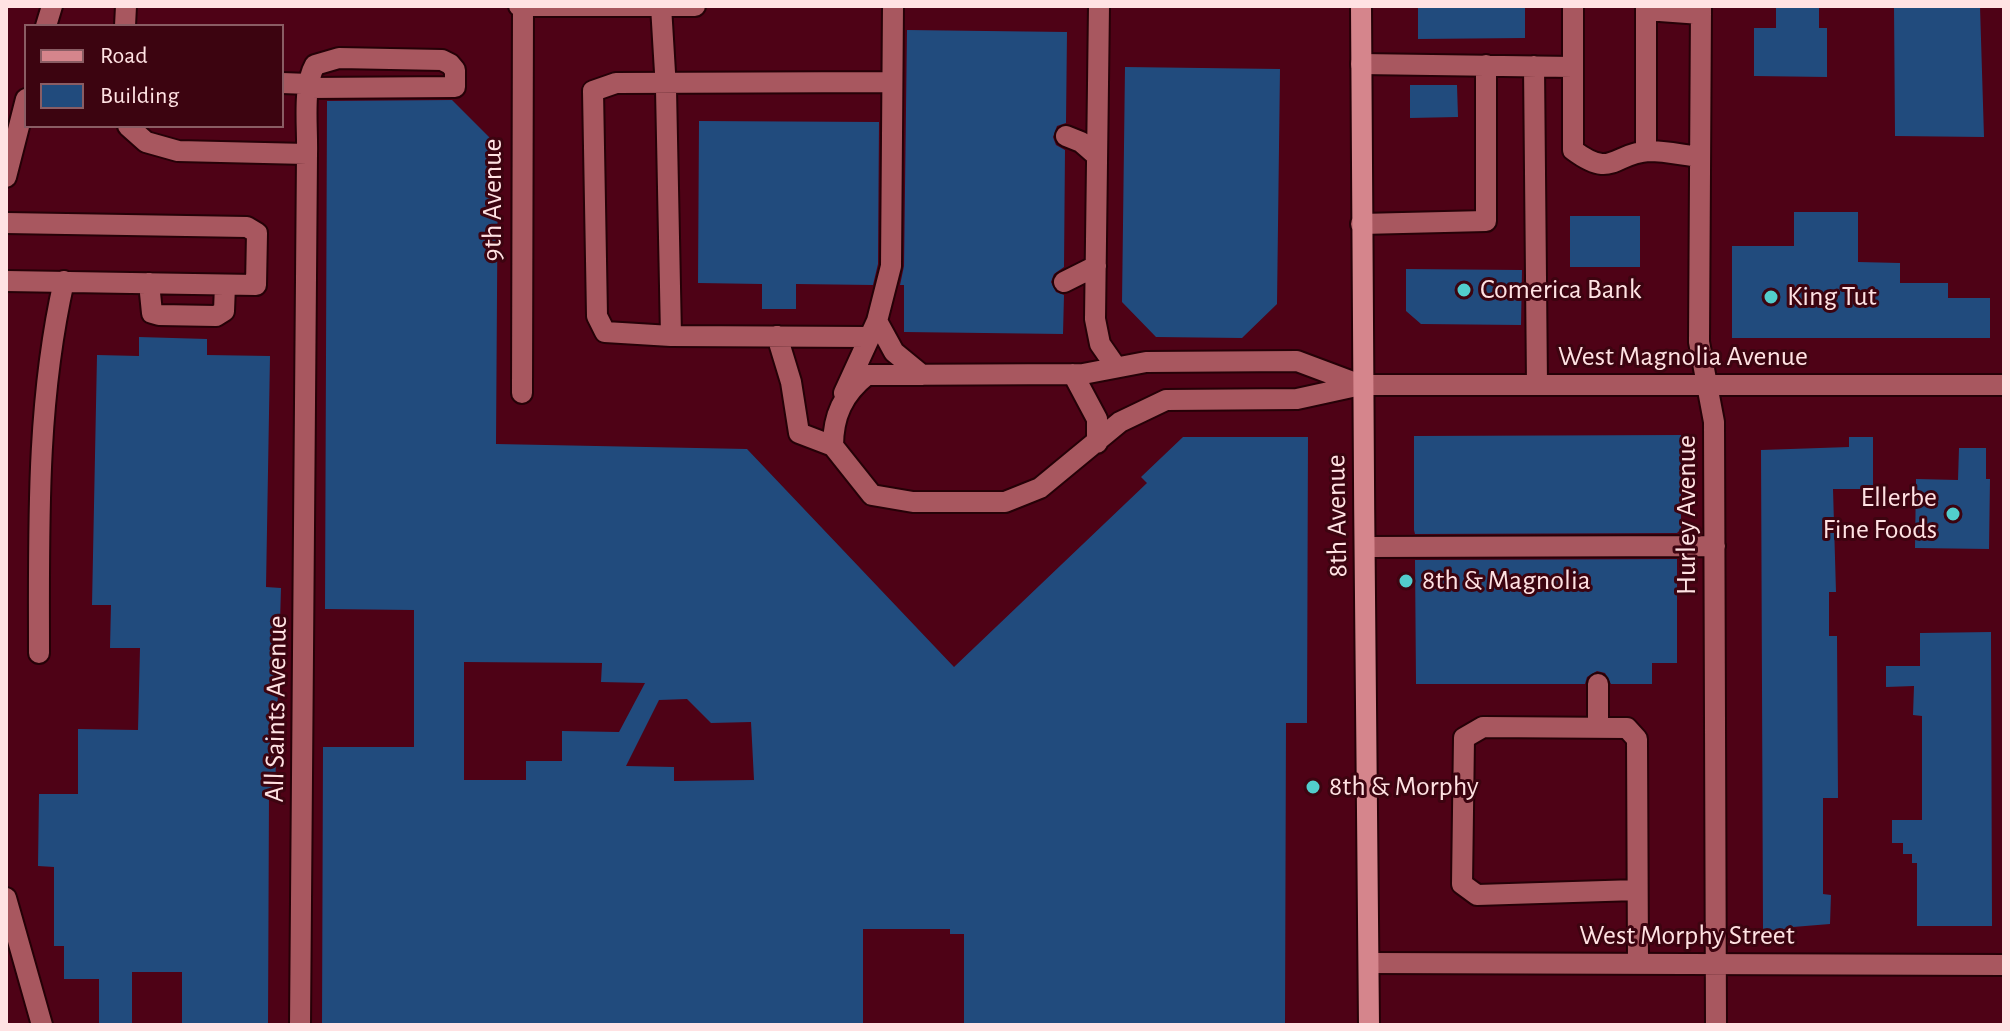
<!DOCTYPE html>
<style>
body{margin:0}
#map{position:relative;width:2010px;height:1031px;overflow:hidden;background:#4e0216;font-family:"Alegreya Sans",sans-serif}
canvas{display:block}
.frame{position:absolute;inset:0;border:8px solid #ffe2e3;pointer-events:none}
.legend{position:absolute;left:24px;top:24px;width:260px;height:104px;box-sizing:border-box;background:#3c0410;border:2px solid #8a5d64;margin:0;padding:10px 14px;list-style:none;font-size:24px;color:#ffe2e3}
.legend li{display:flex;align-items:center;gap:16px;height:40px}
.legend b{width:40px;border:2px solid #8a5d64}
</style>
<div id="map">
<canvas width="2010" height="1031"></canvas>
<div class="frame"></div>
<ul class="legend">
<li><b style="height:10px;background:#d5858c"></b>Road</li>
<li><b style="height:22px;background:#214b7d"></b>Building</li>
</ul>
</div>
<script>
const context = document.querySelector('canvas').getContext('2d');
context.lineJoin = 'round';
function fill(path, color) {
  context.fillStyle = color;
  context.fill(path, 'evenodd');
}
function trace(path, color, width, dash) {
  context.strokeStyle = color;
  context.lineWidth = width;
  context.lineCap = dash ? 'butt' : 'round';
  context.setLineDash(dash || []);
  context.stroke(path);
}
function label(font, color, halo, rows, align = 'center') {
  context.font = font + ' "Alegreya Sans",sans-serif';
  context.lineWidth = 6;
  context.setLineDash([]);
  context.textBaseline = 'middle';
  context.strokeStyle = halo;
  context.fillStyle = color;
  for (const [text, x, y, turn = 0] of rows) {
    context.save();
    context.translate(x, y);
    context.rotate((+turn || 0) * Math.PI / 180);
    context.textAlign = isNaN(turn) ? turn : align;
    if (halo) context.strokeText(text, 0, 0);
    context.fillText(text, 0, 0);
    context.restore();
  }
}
const building = new Path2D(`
 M 1418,6 L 1525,6 L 1525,38 L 1418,39 Z
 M 1776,6 L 1819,6 L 1819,28 L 1827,28 L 1827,77 L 1754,76 L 1754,28 L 1776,28 Z
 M 1894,6 L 1980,6 L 1984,137 L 1895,136 Z
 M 907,30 L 1067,32 L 1066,123 L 1057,126 L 1053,137 L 1056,145 L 1065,150 L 1064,267 L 1054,274 L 1051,282 L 1056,292 L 1064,295 L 1063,334 L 904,332 L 904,285 L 900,285 L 904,266 Z
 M 1125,67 L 1280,69 L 1277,304 L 1242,338 L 1156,337 L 1122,302 Z
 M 1410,85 L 1457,85 L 1458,117 L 1410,118 Z
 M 452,100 L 498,146 L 496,444 L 747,449 L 954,667 L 1147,483 L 1141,477 L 1183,437 L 1308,437 L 1307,723 L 1286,723 L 1285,1025 L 964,1025 L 964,934 L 950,934 L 950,929 L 863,929 L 863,1025 L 322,1025 L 323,747 L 414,747 L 414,610 L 325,609 L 327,101 ZM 464,662 L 602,663 L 601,682 L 645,683 L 619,732 L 562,731 L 562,761 L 526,761 L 526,780 L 464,780 ZM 687,699 L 711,723 L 751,722 L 754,780 L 674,781 L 674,767 L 626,766 L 659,700 Z
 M 699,121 L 879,122 L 878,264 L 873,285 L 796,284 L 796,309 L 762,309 L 762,284 L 698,283 Z
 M 1794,212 L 1858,212 L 1858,262 L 1900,263 L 1900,283 L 1948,283 L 1948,298 L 1990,298 L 1990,338 L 1732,338 L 1732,246 L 1794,246 Z
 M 1570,216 L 1640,216 L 1640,267 L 1570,267 Z
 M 1406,269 L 1522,270 L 1521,325 L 1421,324 L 1406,311 Z
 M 139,337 L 207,339 L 207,355 L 270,356 L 266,587 L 281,588 L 275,794 L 269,794 L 268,1025 L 182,1025 L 182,972 L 132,972 L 132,1025 L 99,1025 L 99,979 L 64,979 L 64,946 L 54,946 L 54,867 L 38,866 L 39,794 L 78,794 L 78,729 L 138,730 L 140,648 L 110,648 L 111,605 L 92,605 L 97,355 L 139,356 Z
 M 1681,435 L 1681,529 L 1677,533 L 1415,534 L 1414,530 L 1414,436 Z
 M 1849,437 L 1873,437 L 1873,489 L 1833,489 L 1836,592 L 1829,592 L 1829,636 L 1837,636 L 1838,798 L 1823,798 L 1823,894 L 1831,895 L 1830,924 L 1793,927 L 1793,931 L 1763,930 L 1761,450 L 1849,447 Z
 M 1959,448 L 1986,448 L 1986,479 L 1990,479 L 1989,549 L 1915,548 L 1916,479 L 1958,480 Z
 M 1677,559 L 1677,663 L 1652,663 L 1652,684 L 1611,684 L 1605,673 L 1597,671 L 1587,677 L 1585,684 L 1416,684 L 1415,560 Z
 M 1991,632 L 1992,926 L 1917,926 L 1917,863 L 1912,863 L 1912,854 L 1903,854 L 1903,843 L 1892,843 L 1892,820 L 1922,820 L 1922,716 L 1913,715 L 1914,686 L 1886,687 L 1886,666 L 1920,666 L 1920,633 Z`);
const minor = new Path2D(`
 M 519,6 L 695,6
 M 661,6 L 666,89 L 671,336 L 868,337
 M 1099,6 L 1095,319 L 1100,344 L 1116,367
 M 1573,6 L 1573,150 C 1613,180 1613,153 1649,151 C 1665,151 1683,155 1700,157
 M 1646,6 L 1646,151
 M 1701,6 L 1699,342 L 1714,422 L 1716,1025
 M 1646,10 L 1701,14
 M 46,26 L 52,6
 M 125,26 L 126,6
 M 1361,64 L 1573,67
 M 1534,66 L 1537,385
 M 282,83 L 309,84
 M 128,126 L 146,142 L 178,151 L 307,154
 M 1066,136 L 1081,142 L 1097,156
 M 6,177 L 26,99
 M 6,223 L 247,227 L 257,233 L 256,285 L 6,281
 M 1361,224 L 1486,221 L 1486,65
 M 1064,282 L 1096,266
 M 149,283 L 152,313 L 159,315 L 216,316 L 224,311 L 225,285
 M 877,321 L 894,352 L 922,375
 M 671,336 L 605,332 L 597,316 L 593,91 L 616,83 L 892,82
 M 777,336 L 791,382 L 799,433 L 833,446 L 872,495 L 913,502 L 1005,502 L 1040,488 L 1120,422 L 1166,400 L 1297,399 L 1361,385 L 2004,385
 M 1073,374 L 1097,419 L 1097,443
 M 522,393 L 523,6
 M 844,393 L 877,321 L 891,266 L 893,6
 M 833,446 C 833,416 843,394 867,375 L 1083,374 L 1146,362 L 1297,361 L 1361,385
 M 1367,547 L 1715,546
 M 39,653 C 39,528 36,404 64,281
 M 1598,728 L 1598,684
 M 1637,890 L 1477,895 L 1462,884 L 1464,738 L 1483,727 L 1627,728 L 1637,739 L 1638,963
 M 6,898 L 42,1025
 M 1369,963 L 2004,965
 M 300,1025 L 307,154 C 308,128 302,88 315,65 L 339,58 L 442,60 L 450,64 L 455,70 L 455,87 L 309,88`);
const major = new Path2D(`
 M 1361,6 C 1361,346 1367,685 1369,1025`);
const markers = [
 [1464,290,8,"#52cdcc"],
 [1771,297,8,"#52cdcc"],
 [1953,514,8,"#52cdcc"],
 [1406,581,8,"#52cdcc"],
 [1313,787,8,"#52cdcc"]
];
const streetNames = [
 ["9th Avenue",493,200,-90],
 ["West Magnolia Avenue",1683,357],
 ["Hurley Avenue",1687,515,-90],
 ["8th Avenue",1337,516,-91],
 ["All Saints Avenue",276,709,-89],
 ["West Morphy Street",1687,936]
];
const poiNames = [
 ["Comerica Bank",1480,290],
 ["King Tut",1787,297],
 ["Ellerbe",1937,498,"right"],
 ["Fine Foods",1937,530,"right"],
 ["8th & Magnolia",1422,581],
 ["8th & Morphy",1329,787]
];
fill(building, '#214b7d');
trace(minor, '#250107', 24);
trace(major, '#250107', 24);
trace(minor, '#a8575f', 20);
trace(major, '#d5858c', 20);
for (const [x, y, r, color] of markers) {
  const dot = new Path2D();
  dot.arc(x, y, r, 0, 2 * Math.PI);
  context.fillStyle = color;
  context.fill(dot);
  trace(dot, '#3c0410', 3);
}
label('28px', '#ffe2e3', '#3c0410', streetNames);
label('28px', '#ffe2e3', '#3c0410', poiNames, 'left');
</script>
